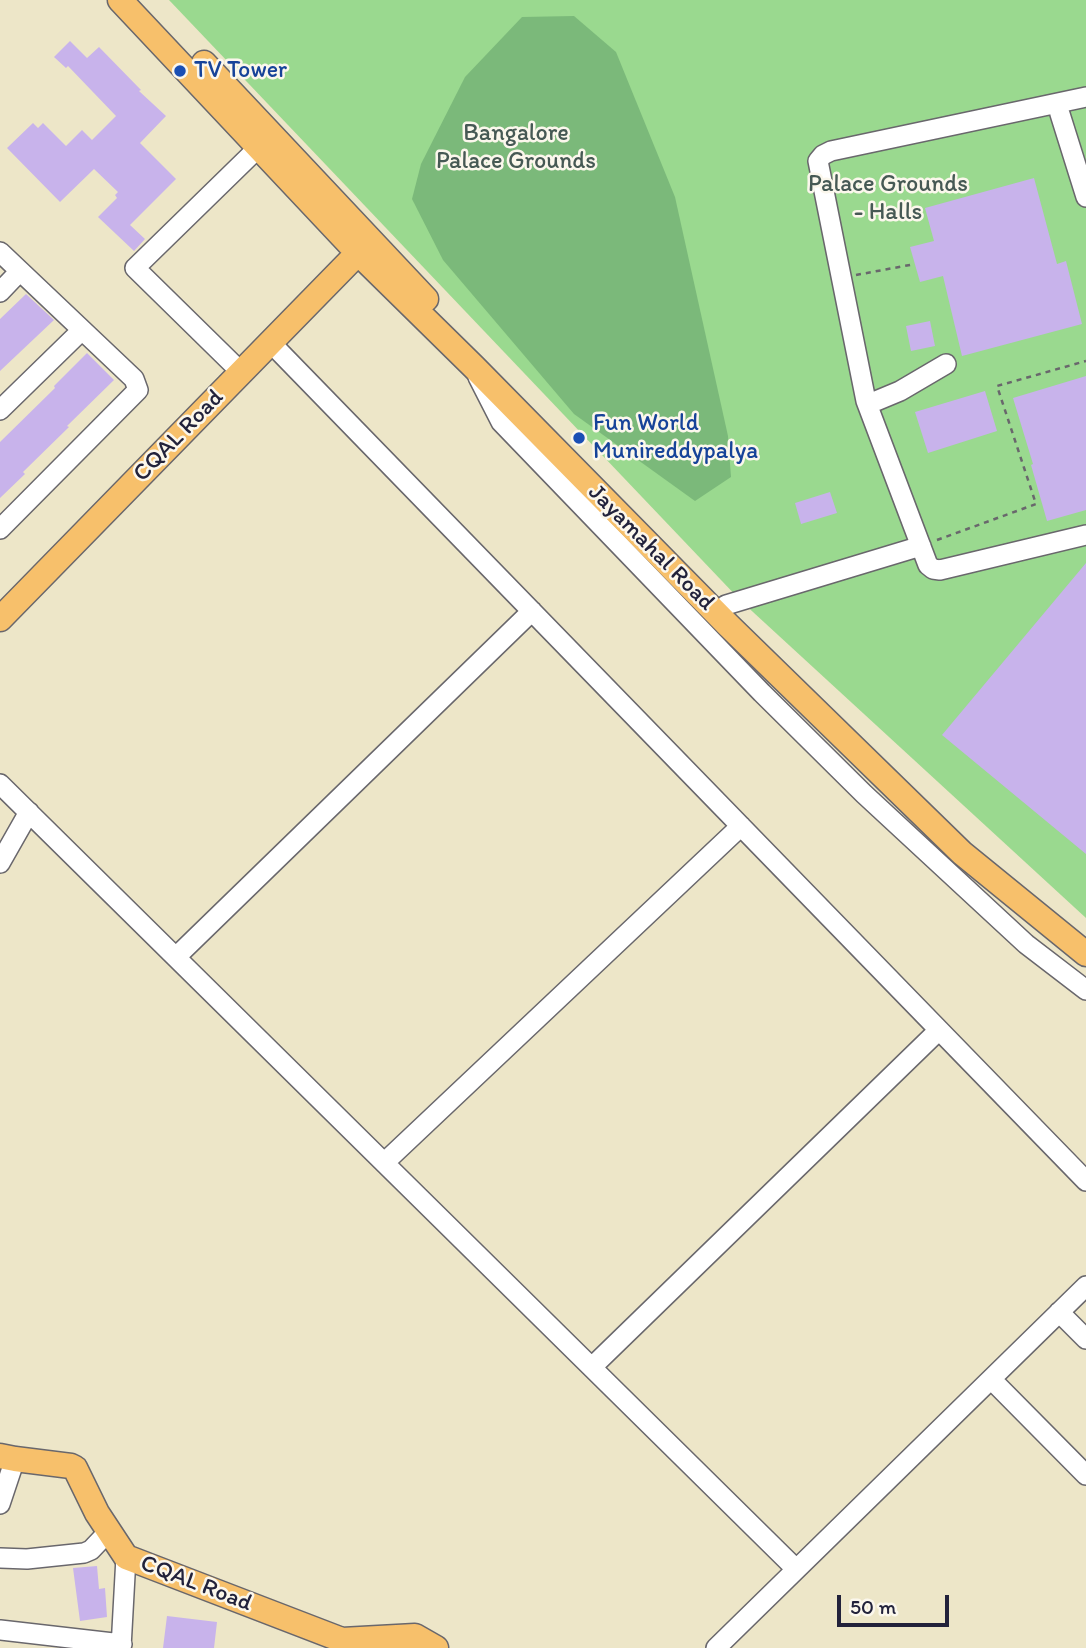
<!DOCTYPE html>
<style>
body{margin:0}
#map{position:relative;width:1086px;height:1648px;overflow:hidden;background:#ede6c8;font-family:Itim,sans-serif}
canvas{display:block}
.scale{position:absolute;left:837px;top:1595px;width:112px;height:32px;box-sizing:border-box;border:4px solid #22223b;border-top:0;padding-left:9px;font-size:21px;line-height:24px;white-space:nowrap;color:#22223b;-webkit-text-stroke:5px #fbf7ec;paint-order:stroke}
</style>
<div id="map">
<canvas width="1086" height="1648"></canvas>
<div class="scale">50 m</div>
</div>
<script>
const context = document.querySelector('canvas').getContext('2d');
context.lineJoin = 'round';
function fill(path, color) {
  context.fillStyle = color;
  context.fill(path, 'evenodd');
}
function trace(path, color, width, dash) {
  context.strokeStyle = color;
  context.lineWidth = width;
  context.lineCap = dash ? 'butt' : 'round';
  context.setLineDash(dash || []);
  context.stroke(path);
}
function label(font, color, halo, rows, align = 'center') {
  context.font = font + ' Itim,sans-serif';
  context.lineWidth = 5;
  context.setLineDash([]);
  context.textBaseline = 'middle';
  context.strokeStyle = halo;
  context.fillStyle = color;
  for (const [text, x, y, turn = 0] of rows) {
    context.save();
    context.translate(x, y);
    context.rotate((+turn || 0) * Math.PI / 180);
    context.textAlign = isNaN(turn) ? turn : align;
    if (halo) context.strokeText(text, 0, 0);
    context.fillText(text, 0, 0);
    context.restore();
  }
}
const green = new Path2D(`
 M 169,0 L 1086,0 L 1086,918 L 741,601 Z`);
const forest = new Path2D(`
 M 574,16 L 616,52 L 675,197 L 728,436 L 731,477 L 695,501 L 574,414 L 443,260 L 412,199 L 421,164 L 465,77 L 522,17 Z`);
const building = new Path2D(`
 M 70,41 L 87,58 L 99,47 L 141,90 L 139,91 L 166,116 L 140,143 L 176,179 L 130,225 L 145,239 L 134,251 L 98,217 L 117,198 L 115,195 L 118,192 L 94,169 L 60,202 L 7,148 L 33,123 L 38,128 L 43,123 L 66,146 L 82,130 L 92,140 L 116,116 L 68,66 L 66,68 L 54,57 Z
 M 1034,178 L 1057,264 L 1066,261 L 1082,324 L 962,356 L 943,276 L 920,282 L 910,247 L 934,241 L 925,208 Z
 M 26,294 L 54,320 L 0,371 L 0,319 Z
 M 930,321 L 935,346 L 911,351 L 906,326 Z
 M 87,353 L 114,380 L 67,426 L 69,427 L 23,472 L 25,474 L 0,498 L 0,442 L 55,388 L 54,386 Z
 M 1086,376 L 1086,510 L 1047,521 L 1031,465 L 1033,464 L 1013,398 Z
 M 985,391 L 997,431 L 928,453 L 915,412 Z
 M 830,492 L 837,513 L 801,524 L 795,503 Z
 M 1086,563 L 1086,854 L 942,735 Z
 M 97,1566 L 99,1589 L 105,1588 L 107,1617 L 80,1621 L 73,1568 Z
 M 167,1616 L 217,1622 L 214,1648 L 163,1648 Z`);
const path = new Path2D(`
 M 856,275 L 915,264
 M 937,540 L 1036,504 L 997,386 L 1086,361`);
const minor = new Path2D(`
 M 1086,97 L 831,151 L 823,155 L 818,161 L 866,401 L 928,565 L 933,569 L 940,570 L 1086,535
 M 1060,114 L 1086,197
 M 0,252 L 134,379 L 138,390 L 0,529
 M 0,292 L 20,271
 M 270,342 L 1086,1181
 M 241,372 L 135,268 L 259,147
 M 478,377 L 501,422 L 762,693 L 864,794 L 1026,944 L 1086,990
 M 876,401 L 900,391 L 946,364
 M 0,410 L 82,330
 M 726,605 L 921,546
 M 0,784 L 796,1569
 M 0,863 L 29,812
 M 176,957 L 532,611
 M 385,1162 L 741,826
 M 1059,1312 L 1086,1339
 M 592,1367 L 939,1030
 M 991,1379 L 1086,1475
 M 0,1504 L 15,1459
 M 0,1558 L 27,1559 L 84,1553 L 91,1550 L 109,1531
 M 0,1630 L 122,1644
 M 121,1648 L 126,1557
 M 716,1648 L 1086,1286`);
const major = new Path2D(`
 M 120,0 L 358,253 L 474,367 L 728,625 L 962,853 L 1086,954
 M 204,63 L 426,299
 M 0,619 L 355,256 L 370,242
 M 0,1456 L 15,1459 L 71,1466 L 75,1468 L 97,1513 L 126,1557 L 342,1640 L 415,1636 L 436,1648`);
const markers = [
 [180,71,7,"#1a4fb4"],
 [579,438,7,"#1a4fb4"]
];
const transitNames = [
 ["TV Tower",194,71],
 ["Fun World",593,424],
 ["Munireddypalya",593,452]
];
const parkNames = [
 ["Bangalore",516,134],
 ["Palace Grounds",516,162],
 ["Palace Grounds",888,185],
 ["- Halls",888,213]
];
const streetNames = [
 ["CQAL Road",179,436,-46],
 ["Jayamahal Road",651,548,45],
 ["CQAL Road",196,1584,21]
];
fill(green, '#9ad98f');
fill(forest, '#7bb97a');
fill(building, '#c8b3eb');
trace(minor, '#69676c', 22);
trace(major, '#69676c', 27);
trace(path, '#69676c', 2.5, [5, 5]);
trace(minor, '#fff', 19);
trace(major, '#f7c06b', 24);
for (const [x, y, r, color] of markers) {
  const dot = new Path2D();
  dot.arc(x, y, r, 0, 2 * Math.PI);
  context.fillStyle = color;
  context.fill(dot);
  trace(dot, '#fbf7ec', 2.5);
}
label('24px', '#164399', '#fbf7ec', transitNames, 'left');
label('24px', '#465954', '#fbf7ec', parkNames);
label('24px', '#22223b', '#fbf7ec', streetNames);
</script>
